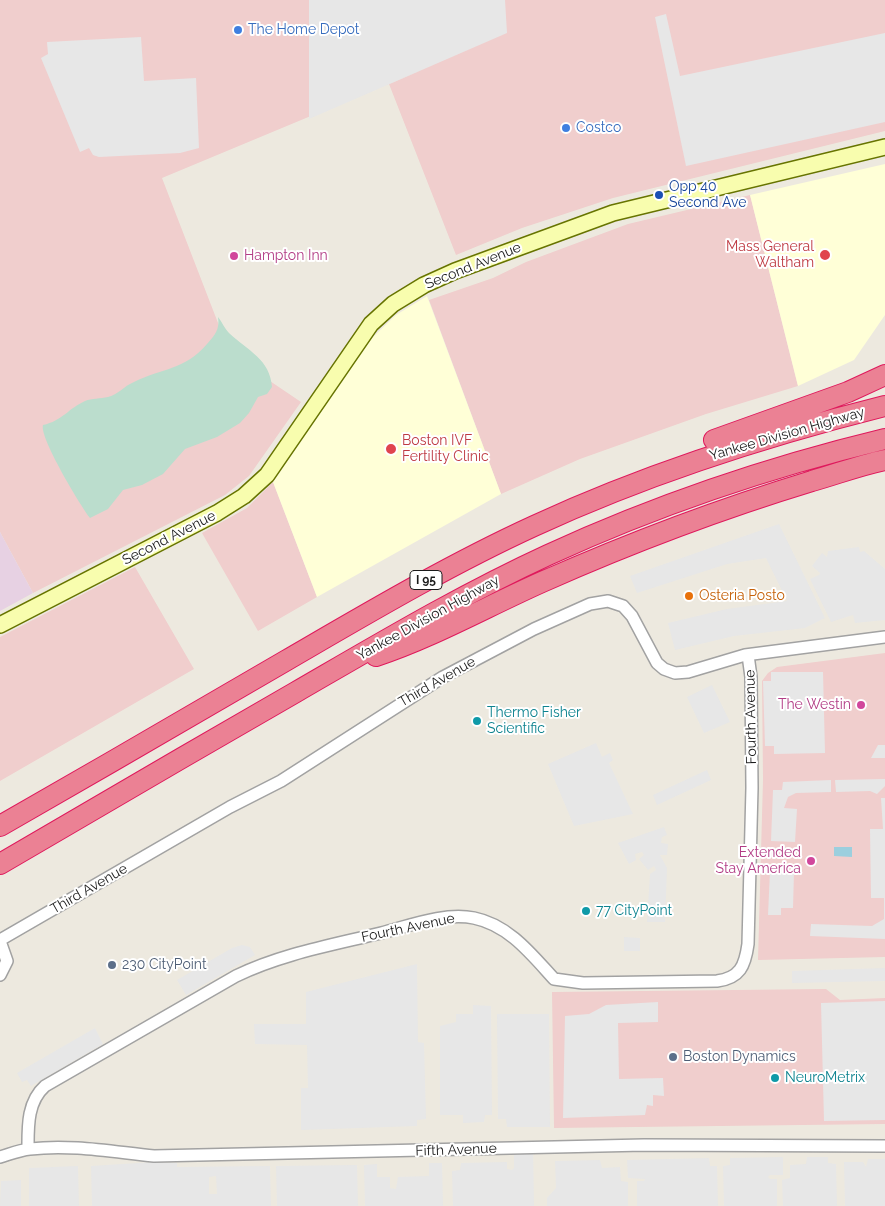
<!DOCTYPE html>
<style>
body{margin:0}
canvas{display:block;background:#ede9df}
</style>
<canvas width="885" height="1206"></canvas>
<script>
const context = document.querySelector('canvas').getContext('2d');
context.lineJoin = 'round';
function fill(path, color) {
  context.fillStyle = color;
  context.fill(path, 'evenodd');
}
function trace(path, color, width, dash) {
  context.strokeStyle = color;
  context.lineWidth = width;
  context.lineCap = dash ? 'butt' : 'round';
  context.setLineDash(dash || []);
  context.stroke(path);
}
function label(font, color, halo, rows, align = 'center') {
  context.font = font + ' Raleway,sans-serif';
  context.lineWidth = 4;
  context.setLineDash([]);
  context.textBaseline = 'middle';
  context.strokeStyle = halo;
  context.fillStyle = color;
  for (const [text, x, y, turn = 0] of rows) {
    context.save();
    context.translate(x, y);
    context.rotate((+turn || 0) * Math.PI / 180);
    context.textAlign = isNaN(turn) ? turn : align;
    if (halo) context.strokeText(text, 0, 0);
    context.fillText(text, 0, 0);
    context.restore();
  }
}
const commercial = new Path2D(`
 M 0,0 L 885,0 L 885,131 L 613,198 L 522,228 L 456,255 L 389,84 L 426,68 L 162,178 L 230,354 L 301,402 L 249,476 L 225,495 L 33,593 L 0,532 Z
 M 750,195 L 798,386 L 706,414 L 580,459 L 501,494 L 429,300 L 493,278 L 526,262 L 628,224 Z
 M 273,482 L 317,597 L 258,631 L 202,533 L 247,508 Z
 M 135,567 L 194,669 L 0,781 L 0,637 Z
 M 885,653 L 885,957 L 758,960 L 763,780 L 762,681 L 768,673 L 777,667 Z
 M 826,989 L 840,1000 L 885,998 L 885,1124 L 554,1128 L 552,992 Z`);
const industrial = new Path2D(`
 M 0,532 L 33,593 L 0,611 Z`);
const education = new Path2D(`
 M 885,164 L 885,315 L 854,360 L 798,386 L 750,195 Z
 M 427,296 L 501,494 L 317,597 L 273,482 L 370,340 L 396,315 Z`);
const wetland = new Path2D(`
 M 218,317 C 222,322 225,329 229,333 C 248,351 270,359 272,387 L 267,394 L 258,397 L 249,413 L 240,423 L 217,437 L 185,449 L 163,474 L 142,485 L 123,490 L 108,509 L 90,518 C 80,505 39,437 43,425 C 62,421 69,408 85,401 C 92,398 100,399 108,397 C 119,394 124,386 134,382 C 162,368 185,370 207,344 C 215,335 220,329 218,317 Z`);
const parking = new Path2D(`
 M 309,0 L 505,0 L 507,33 L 309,119 Z
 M 666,14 L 680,76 L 885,33 L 885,122 L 686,166 L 655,17 Z
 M 141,37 L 144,81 L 196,78 L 199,148 L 180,153 L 99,157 L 93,155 L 89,148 L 80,152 L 41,58 L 48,54 L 47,42 Z
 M 779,524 L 825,618 L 805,628 L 734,636 L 675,650 L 668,623 L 727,609 L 787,601 L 766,558 L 727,564 L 637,593 L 630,576 Z
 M 859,547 L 860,552 L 864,551 L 885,569 L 885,620 L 855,623 L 853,615 L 831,622 L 810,579 L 819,575 L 820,573 L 812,566 L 822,553 L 827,557 L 828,551 Z
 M 771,672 L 823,672 L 825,753 L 774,754 L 774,746 L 765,746 L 763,681 L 771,681 Z
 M 712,685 L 730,722 L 704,733 L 687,697 Z
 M 596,743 L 602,757 L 610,753 L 613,760 L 609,763 L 633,814 L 574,826 L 548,764 Z
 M 878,745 L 885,745 L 885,758 L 871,758 Z
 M 707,770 L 711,780 L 657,805 L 653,795 Z
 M 885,779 L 885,786 L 877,794 L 870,791 L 836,792 L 835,780 Z
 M 831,780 L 831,792 L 796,793 L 788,797 L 784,808 L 797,809 L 795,842 L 771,841 L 773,790 L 782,790 L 783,782 Z
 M 881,798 L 885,798 L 885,939 L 810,936 L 811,924 L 872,926 L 884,919 L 884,898 L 871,898 L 870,829 L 883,829 Z
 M 664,827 L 667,835 L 662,837 L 661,843 L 668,844 L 667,855 L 660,855 L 667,868 L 665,922 L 647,922 L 650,874 L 656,870 L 654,866 L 648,870 L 639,859 L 644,855 L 642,852 L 635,854 L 636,860 L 629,864 L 618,843 Z
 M 770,871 L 794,872 L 793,908 L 781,908 L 781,915 L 768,915 Z
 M 624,937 L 640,938 L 640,951 L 624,951 Z
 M 242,945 L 250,947 L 255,955 L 186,995 L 177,980 L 232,948 Z
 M 417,964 L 418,1042 L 424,1043 L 426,1119 L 417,1120 L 417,1126 L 301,1130 L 301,1088 L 308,1088 L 307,1045 L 255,1044 L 254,1024 L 306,1024 L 306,992 Z
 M 885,968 L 885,981 L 792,983 L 792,971 Z
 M 885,1001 L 885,1120 L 824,1121 L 821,1003 Z
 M 658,1002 L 658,1022 L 618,1023 L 619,1079 L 663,1078 L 664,1096 L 653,1095 L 653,1106 L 647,1105 L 645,1115 L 563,1118 L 565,1016 L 589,1014 L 606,1005 Z
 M 473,1005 L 491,1006 L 492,1115 L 485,1115 L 484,1122 L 463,1123 L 463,1115 L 440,1115 L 440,1026 L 456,1022 L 456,1014 L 473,1014 Z
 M 497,1014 L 549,1014 L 550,1127 L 507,1127 L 506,1119 L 498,1119 Z
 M 95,1028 L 103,1044 L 31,1086 L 27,1080 L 22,1082 L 17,1073 Z
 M 514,1148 L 533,1148 L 534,1206 L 453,1206 L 452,1171 L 460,1170 L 461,1163 L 507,1162 L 507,1169 L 512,1170 L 514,1168 Z
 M 783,1157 L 783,1175 L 770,1175 L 768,1177 L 770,1179 L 777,1179 L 777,1206 L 724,1206 L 723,1166 L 730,1165 L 730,1158 Z
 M 807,1157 L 828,1157 L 828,1163 L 836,1164 L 837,1206 L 783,1206 L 782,1180 L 790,1178 L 790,1165 L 806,1164 Z
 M 709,1158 L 710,1166 L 717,1166 L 718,1206 L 637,1206 L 637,1181 L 644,1181 L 645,1179 L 628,1178 L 627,1160 Z
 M 868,1159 L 885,1159 L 885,1206 L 845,1206 L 844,1162 L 863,1162 L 866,1167 Z
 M 600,1160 L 602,1168 L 620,1167 L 621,1181 L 628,1182 L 628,1206 L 547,1206 L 547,1198 L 556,1188 L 555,1161 Z
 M 154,1162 L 177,1163 L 177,1167 L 270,1166 L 271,1206 L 92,1206 L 91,1166 ZM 216,1176 L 217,1194 L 209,1194 L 209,1177 Z
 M 429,1163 L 442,1163 L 443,1206 L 365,1206 L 364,1165 L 377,1164 L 377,1177 L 390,1177 L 390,1188 L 396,1189 L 398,1177 L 429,1176 Z
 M 357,1165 L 358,1206 L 277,1206 L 276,1166 Z
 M 78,1166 L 79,1206 L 29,1206 L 29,1168 Z
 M 21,1180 L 21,1206 L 0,1206 L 1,1181 Z`);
const water = new Path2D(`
 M 834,847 L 852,847 L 852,857 L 834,856 Z`);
const street = new Path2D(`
 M 0,940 L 230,807 L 281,781 L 443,677 L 534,629 L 590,604 L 608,601 L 623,606 L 632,616 L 657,663 L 664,669 L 675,673 L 688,672 L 745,655 L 885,637
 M 0,941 L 7,961 L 0,975
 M 28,1149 C 28,1127 27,1102 45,1086 L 236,976 C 281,954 332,945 381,933 C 409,926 444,912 474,918 C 509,925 532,955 554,979 L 583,983 L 717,981 C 740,978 745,966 748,944 L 752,788 L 751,677 L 748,655
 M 0,1157 C 10,1154 20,1150 30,1149 C 71,1144 113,1152 154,1156 L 644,1145 L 885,1146`);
const secondary = new Path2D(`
 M 0,625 L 217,513 L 244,496 L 267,475 L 371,324 L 393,304 L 424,285 L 455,271 L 613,213 L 885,147`);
const highway = new Path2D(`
 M 714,440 L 848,392 L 885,375
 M 376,656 C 433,637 486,607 542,582 C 630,543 720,509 812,481 C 837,474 860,465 885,460
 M 0,826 C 96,771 191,716 287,660 C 368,613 449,565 534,526 C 647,474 765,436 885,406
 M 0,864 C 99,806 197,749 296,692 C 379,644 461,595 548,555 C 657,505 769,467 885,439`);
const markers = [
 [238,30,5,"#3f7fe0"],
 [566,128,5,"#3f7fe0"],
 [659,195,5,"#1a4fb4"],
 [825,255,6,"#e0444e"],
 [234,256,5,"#d1479c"],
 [391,449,6,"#e0444e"],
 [689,596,5,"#e8710a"],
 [861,705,5,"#d1479c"],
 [477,721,5,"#0f9aa8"],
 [811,861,5,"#d1479c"],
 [586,911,5,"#0f9aa8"],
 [112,965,5,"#5c6f8a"],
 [673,1057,5,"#5c6f8a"],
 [775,1078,5,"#0f9aa8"]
];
const shields = [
 [426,580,32]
];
const shieldNames = [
 ["I 95",426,580]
];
const shopNames = [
 ["The Home Depot",248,30],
 ["Costco",576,128]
];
const transitNames = [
 ["Opp 40",669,187],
 ["Second Ave",669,203]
];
const healthNames = [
 ["Mass General",814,247],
 ["Waltham",814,263],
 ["Boston IVF",402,441,"left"],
 ["Fertility Clinic",402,457,"left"]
];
const hotelNames = [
 ["Hampton Inn",244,256,"left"],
 ["The Westin",851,705],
 ["Extended",801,853],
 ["Stay America",801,869]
];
const streetNames = [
 ["Second Avenue",473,266,-22],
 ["Yankee Division Highway",787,434,-16],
 ["Second Avenue",169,538,-27],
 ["Yankee Division Highway",428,618,-29],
 ["Third Avenue",437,682,-30],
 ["Fourth Avenue",751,717,-91],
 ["Third Avenue",89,889,-30],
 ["Fourth Avenue",408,928,-12],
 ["Fifth Avenue",456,1150,-2]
];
const foodNames = [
 ["Osteria Posto",699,596]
];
const cultureNames = [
 ["Thermo Fisher",487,713],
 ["Scientific",487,729],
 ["77 CityPoint",596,911],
 ["NeuroMetrix",785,1078]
];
const serviceNames = [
 ["230 CityPoint",122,965],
 ["Boston Dynamics",683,1057]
];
fill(commercial, '#f0cecd');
fill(industrial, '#e7d1e3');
fill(education, '#ffffd7');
fill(wetland, '#bbddcd');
fill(parking, '#e7e7e7');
fill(water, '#9ccfde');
trace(street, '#a2a2a2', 14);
trace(secondary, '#677400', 18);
trace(highway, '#df195c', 22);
trace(street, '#fff', 11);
trace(secondary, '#f8fdae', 15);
trace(highway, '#eb8194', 20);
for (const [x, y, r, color] of markers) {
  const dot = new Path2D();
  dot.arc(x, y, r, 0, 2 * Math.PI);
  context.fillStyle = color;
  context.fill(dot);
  trace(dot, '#fff', 2);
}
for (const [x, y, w] of shields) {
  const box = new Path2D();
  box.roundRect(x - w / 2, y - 9.5, w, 19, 4);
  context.fillStyle = '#fff';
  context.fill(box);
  trace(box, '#1b1b1b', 1);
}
label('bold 12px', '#1b1b1b', null, shieldNames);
label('14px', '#366cbe', '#fff', shopNames, 'left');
label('14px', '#164399', '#fff', transitNames, 'left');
label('14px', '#be3a42', '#fff', healthNames, 'right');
label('14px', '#b23c85', '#fff', hotelNames, 'right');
label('14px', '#1b1b1b', '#fff', streetNames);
label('14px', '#c56008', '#fff', foodNames, 'left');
label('14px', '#0d838f', '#fff', cultureNames, 'left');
label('14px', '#4e5e75', '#fff', serviceNames, 'left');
</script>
